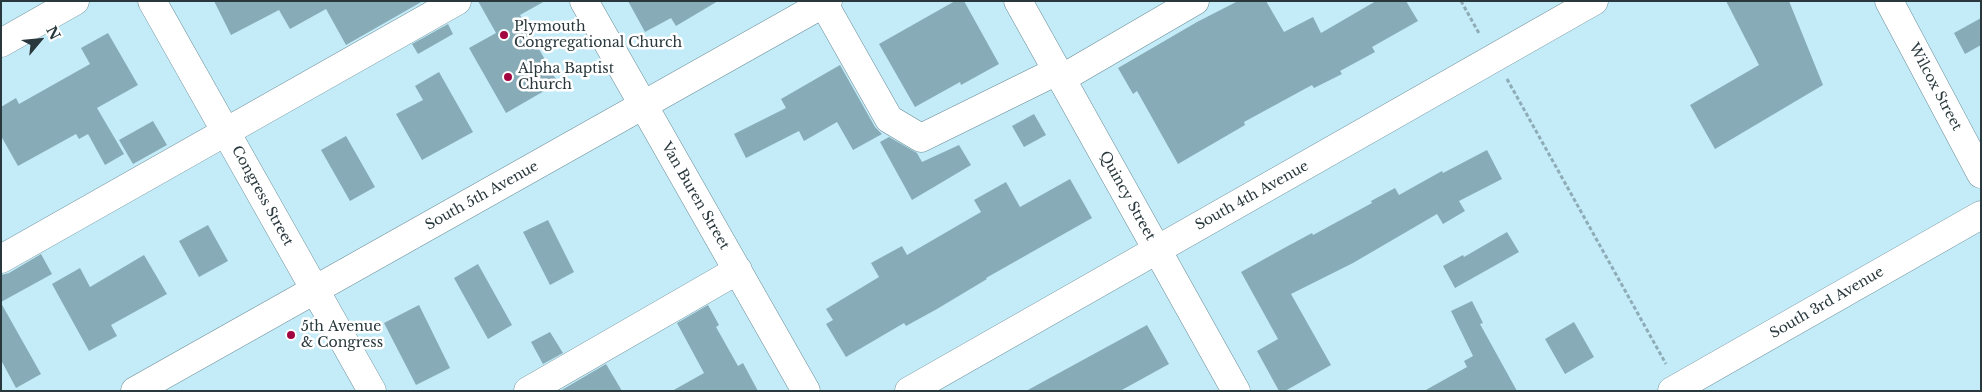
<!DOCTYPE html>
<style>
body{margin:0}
#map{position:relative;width:1982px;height:392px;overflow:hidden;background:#c4ebf8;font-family:"Libre Baskerville",serif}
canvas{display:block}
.frame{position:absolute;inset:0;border:2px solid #29383d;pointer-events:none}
.north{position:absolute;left:15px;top:15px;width:50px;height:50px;-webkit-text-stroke:4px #fff;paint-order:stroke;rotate:62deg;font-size:14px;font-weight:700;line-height:20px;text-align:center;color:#29383d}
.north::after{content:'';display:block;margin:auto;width:18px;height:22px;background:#29383d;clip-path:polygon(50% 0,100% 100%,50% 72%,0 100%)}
</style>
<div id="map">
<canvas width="1982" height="392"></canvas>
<div class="frame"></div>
<div class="north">N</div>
</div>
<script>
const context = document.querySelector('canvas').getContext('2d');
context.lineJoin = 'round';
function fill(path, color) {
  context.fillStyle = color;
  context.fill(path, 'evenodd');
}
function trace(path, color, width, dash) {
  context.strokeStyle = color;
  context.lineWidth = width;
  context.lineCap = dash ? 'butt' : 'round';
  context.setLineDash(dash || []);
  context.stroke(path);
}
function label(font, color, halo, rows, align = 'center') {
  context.font = font + ' "Libre Baskerville",serif';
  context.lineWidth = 5;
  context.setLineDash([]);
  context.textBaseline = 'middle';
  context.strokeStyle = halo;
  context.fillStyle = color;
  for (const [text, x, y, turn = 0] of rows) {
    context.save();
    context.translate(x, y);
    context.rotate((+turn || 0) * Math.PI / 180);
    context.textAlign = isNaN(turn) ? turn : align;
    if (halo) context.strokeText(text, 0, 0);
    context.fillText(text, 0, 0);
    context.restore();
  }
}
const building = new Path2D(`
 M 214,1 L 423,1 L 346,45 L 326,9 L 290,29 L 279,10 L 231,35 Z
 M 478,1 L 545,1 L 520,15 L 558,83 L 506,113 L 469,48 L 496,33 Z
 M 628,1 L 718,1 L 676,26 L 671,18 L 645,32 Z
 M 955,1 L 964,1 L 999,64 L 961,85 L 960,82 L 915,107 L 879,44 Z
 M 1238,1 L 1266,1 L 1284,32 L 1313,17 L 1321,33 L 1376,1 L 1406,1 L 1418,21 L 1372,47 L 1375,52 L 1340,71 L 1342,74 L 1314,88 L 1312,85 L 1244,122 L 1245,125 L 1178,164 L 1137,91 L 1133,94 L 1118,68 L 1197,22 Z
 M 1726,1 L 1789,1 L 1823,85 L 1715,149 L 1690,105 L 1759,65 Z
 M 1981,18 L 1981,45 L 1965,54 L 1954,33 Z
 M 448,24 L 453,34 L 418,54 L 412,44 Z
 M 108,33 L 138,85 L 97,108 L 124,154 L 105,165 L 88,134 L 79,139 L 76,134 L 18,166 L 1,136 L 1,107 L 16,98 L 19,104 L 90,64 L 81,48 Z
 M 840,65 L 875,127 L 882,134 L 853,150 L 837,122 L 804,141 L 799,131 L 746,158 L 734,134 L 786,108 L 781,99 Z
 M 439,72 L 473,132 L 422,160 L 396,114 L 423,100 L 415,86 Z
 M 1034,114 L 1046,135 L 1024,147 L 1012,126 Z
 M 153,121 L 167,145 L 133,164 L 119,140 Z
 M 346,136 L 375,187 L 350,201 L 321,150 Z
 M 889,137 L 917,153 L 922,162 L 959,145 L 971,165 L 912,200 L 880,142 Z
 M 1487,150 L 1502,179 L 1459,201 L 1465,211 L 1443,224 L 1437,214 L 1353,263 L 1291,294 L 1331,365 L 1285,391 L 1279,391 L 1257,351 L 1278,339 L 1241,272 L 1286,247 L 1312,233 L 1313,235 L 1372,203 L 1371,201 L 1395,188 L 1399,195 L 1442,171 L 1443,173 Z
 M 1070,179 L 1092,218 L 986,278 L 987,279 L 937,309 L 906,326 L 904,323 L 846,357 L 826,324 L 833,320 L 826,309 L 879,277 L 871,263 L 902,246 L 907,255 L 981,212 L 974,200 L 1006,182 L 1020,207 Z
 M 548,220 L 574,272 L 550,285 L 523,232 Z
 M 208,225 L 228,261 L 199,277 L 179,241 Z
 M 1507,232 L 1519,252 L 1455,288 L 1443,266 L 1463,255 L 1464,257 Z
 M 41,254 L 52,274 L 1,302 L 1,275 L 9,273 Z
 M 144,255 L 167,294 L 111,325 L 117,336 L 89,351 L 52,284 L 80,268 L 90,287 Z
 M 478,264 L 512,325 L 488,339 L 454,278 Z
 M 1472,301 L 1483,323 L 1480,324 L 1517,391 L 1424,391 L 1467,367 L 1464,361 L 1473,356 L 1451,311 Z
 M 1,303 L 41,374 L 16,388 L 1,360 Z
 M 419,305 L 450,368 L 416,385 L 384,323 Z
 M 708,305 L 719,325 L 716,327 L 738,366 L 743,363 L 758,391 L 672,391 L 704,373 L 677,323 Z
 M 1574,322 L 1594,357 L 1565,374 L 1545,339 Z
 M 1147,325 L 1169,364 L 1120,391 L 1026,391 Z
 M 550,332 L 563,353 L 543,364 L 531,342 Z
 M 606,364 L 622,391 L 560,391 Z`);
const path = new Path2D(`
 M 1461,1 L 1480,35
 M 1507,79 L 1666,364`);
const minor = new Path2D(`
 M 152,1 L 372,391
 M 584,1 L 806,391
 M 1018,1 L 1236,391
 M 1889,1 L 1981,174
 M 824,4 L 889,119 L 921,138 L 1057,71
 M 1,43 L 75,1
 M 1061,79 L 1195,1
 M 1,259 L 457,1
 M 135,391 L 828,1
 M 528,391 L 738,270
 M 909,391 L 1594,1
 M 1672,391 L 1981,215`);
const markers = [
 [504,35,5,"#a20641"],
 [508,77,5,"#a20641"],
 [291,335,5,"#a20641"]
];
const poiNames = [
 ["Plymouth",514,27],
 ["Congregational Church",514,43],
 ["Alpha Baptist",518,69],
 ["Church",518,85],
 ["5th Avenue",301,327],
 ["& Congress",301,343]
];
const streetNames = [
 ["Wilcox Street",1935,87,62],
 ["Congress Street",262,196,61],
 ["South 5th Avenue",482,196,-29],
 ["Van Buren Street",695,196,60],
 ["Quincy Street",1127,196,61],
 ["South 4th Avenue",1252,196,-29],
 ["South 3rd Avenue",1827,303,-30]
];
fill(building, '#87acb8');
trace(minor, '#678b96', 29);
trace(path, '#8eacb6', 3, [4, 2.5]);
trace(minor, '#fff', 28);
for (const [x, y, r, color] of markers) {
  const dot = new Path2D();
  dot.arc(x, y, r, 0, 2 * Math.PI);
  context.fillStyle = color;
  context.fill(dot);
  trace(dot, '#fff', 2);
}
label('14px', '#29383d', '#fff', poiNames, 'left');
label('14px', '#29383d', '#fff', streetNames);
</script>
